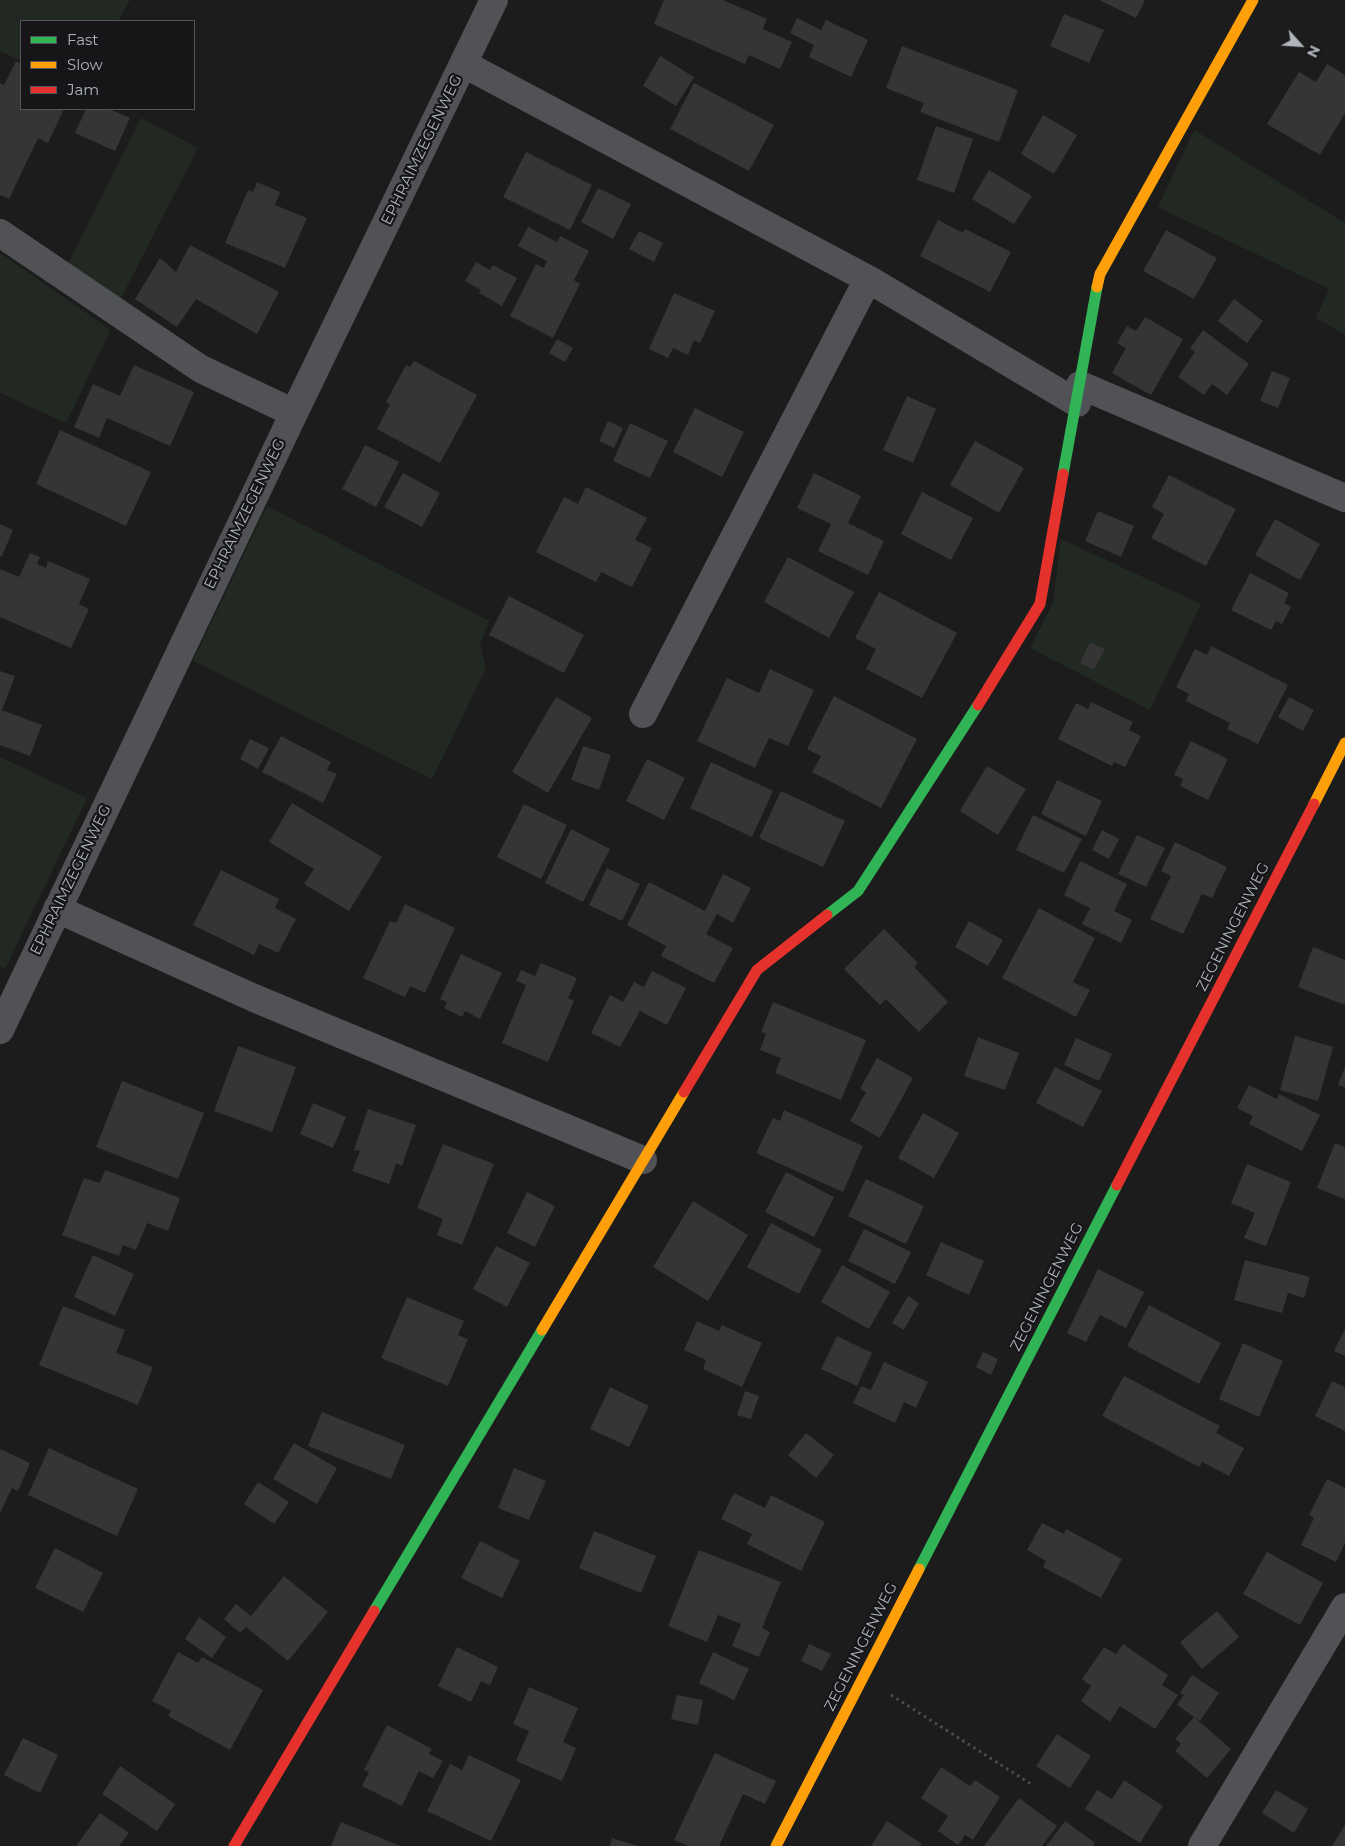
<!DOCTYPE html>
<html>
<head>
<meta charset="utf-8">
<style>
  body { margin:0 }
  #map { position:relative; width:1345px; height:1846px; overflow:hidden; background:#1c1c1c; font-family:Montserrat,sans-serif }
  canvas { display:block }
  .legend { position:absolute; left:20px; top:20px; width:175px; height:90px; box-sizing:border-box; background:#161618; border:1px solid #53555a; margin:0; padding:6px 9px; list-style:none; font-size:15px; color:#aeb4bc }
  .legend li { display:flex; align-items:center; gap:10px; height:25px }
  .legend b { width:25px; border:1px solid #53555a }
  .north { position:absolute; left:1275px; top:20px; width:50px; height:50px; -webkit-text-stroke:4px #161618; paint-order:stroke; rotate:116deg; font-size:14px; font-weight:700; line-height:20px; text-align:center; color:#aeb4bc }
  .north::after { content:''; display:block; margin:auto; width:18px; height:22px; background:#aeb4bc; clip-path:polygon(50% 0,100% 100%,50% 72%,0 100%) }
</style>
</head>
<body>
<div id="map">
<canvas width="1345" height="1846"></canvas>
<ul class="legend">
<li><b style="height:6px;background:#30b455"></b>Fast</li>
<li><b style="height:6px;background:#ff9f0a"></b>Slow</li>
<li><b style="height:6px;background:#e5322d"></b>Jam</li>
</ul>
<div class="north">N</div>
</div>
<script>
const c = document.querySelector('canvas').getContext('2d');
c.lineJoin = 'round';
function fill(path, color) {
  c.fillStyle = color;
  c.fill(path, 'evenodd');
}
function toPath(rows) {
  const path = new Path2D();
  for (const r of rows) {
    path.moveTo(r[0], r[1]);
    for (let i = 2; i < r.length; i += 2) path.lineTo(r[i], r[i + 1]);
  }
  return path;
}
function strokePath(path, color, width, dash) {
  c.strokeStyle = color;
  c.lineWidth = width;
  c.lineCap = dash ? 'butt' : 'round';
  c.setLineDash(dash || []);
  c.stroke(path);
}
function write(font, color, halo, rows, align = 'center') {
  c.font = font + ' Montserrat,sans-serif';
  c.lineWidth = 4.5;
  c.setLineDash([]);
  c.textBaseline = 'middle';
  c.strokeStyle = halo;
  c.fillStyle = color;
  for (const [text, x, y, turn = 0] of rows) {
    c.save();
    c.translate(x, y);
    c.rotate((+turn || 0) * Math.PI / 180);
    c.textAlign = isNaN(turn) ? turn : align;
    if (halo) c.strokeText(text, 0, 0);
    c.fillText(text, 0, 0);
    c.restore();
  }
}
fill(toPath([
  [0,0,130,0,118,21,21,21,21,61,0,51],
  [141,118,198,148,118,304,67,266],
  [1194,130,1345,223,1345,335,1316,318,1329,289,1158,207],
  [0,253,111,330,66,423,0,393],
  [267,506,489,621,480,644,486,669,432,779,193,661],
  [1061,539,1201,604,1150,710,1030,648,1053,603],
  [0,757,87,798,5,969,0,966]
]), '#222922');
fill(toPath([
  [664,0,723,0,767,19,763,29,792,42,780,69,749,55,745,64,654,24],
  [1099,0,1145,0,1136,18],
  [1064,14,1104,30,1089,63,1050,46],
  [797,18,821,30,826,20,868,40,851,77,809,57,814,45,790,33],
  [902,46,1018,90,999,142,920,112,924,103,886,88],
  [660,56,694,77,676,106,643,86],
  [16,61,21,64,21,109,64,109,48,143,38,138,9,199,0,195,0,83,4,85],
  [1327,64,1345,75,1345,113,1320,155,1267,124,1299,72,1316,82],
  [694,83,774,125,749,171,670,129],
  [86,109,109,109,130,118,115,151,75,133],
  [1043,115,1077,135,1054,174,1021,154],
  [936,126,973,139,954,193,917,180],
  [526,152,592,185,570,230,503,197],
  [989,170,1032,196,1014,224,972,199],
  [257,182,280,192,275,205,307,218,285,268,225,243,248,190,253,192],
  [598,188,631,204,613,239,581,222],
  [938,220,963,233,965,229,1011,252,990,292,920,256],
  [528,227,557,242,560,236,589,251,574,280,580,284,553,338,510,316,536,264,544,268,547,261,518,246],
  [1166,230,1217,258,1194,299,1143,271],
  [639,231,663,243,654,262,629,249],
  [190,245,279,292,257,334,196,299,177,327,135,299,160,258,176,272],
  [476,262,490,270,493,265,517,278,502,306,479,293,481,290,465,281],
  [674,293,715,311,700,343,694,340,688,355,673,348,668,358,649,349],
  [1234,299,1263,321,1247,343,1218,321],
  [1145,317,1183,339,1151,395,1112,373,1126,348,1117,343,1127,326,1136,331],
  [1203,330,1249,364,1227,395,1212,384,1204,395,1178,377,1195,352,1190,348],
  [557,339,573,348,565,362,549,353],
  [414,361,477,395,440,463,377,429,390,404,386,402,406,365,410,367],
  [134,365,194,392,170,446,107,418,99,438,74,427,93,384,120,396],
  [1272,371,1290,378,1278,408,1260,401],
  [907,396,936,409,913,463,883,450],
  [695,408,744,432,722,477,673,452],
  [608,421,623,428,614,448,599,441],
  [630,423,668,441,650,478,613,461],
  [60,430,151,472,126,526,36,484],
  [975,441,1024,468,999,513,950,485],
  [365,445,399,462,376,507,342,489],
  [403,473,440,493,422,527,384,507],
  [814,473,861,496,848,523,884,541,868,575,818,551,831,524,797,508],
  [1169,475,1236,509,1206,566,1151,538,1164,514,1152,507],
  [586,487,647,518,635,540,652,548,632,587,601,572,596,582,536,552,564,497,578,504],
  [922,492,973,518,951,560,901,534],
  [1098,511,1134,526,1121,557,1085,541],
  [1275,519,1320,544,1300,580,1255,555],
  [0,524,13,530,2,556,0,556],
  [30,553,40,557,37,564,46,568,48,561,90,579,79,604,89,609,71,648,0,617,0,569,19,577],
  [788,557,854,592,829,638,764,602],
  [1250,573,1289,593,1284,603,1291,607,1282,624,1276,621,1271,630,1231,610],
  [879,592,957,633,922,698,866,669,876,649,855,638],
  [509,596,584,635,564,673,489,635],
  [1090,642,1105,649,1094,670,1080,663],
  [1211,646,1288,685,1258,744,1227,729,1230,723,1186,701,1189,694,1176,687,1195,649,1207,655],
  [770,669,814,690,788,746,769,738,755,768,697,741,727,678,759,693],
  [0,671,15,676,2,710,42,725,30,756,0,745],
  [834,696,917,739,881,808,812,772,821,756,807,749],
  [556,697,592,718,548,793,512,772],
  [1289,697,1314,710,1303,731,1278,717],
  [1091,702,1133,722,1129,730,1141,736,1125,767,1114,762,1112,766,1058,739,1076,703,1088,709],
  [281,736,331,762,327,770,337,774,323,803,262,772],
  [250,739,269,748,258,769,240,759],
  [1191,741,1228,759,1208,800,1180,786,1183,779,1174,775],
  [583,746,611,755,599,790,571,780],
  [647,759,685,778,664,820,626,801],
  [711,762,773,791,752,837,690,808],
  [987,766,1026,789,998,835,960,811],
  [1057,780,1102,801,1086,836,1041,814],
  [781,791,845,821,823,867,759,838],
  [292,803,382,857,349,911,304,884,314,869,269,842],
  [524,804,567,825,541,879,497,857],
  [1033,815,1082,839,1064,873,1016,850],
  [571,829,610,849,583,902,545,883],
  [1102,830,1119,839,1109,859,1092,850],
  [1137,835,1165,848,1146,887,1118,874],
  [1175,842,1227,867,1212,898,1202,894,1183,934,1150,919,1171,876,1161,871],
  [1080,861,1127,884,1114,911,1132,920,1121,943,1082,924,1090,908,1064,895],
  [607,868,640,884,622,921,589,905],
  [221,870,279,899,275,908,296,919,278,953,259,944,254,955,193,925],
  [723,874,751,888,733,923,717,914,706,934,733,948,714,983,661,956,666,946,627,925,649,882,705,911],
  [405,904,455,928,425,993,410,986,405,997,363,978,390,921,396,923],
  [1039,908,1095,938,1073,982,1090,990,1076,1017,1002,978],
  [969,921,1003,940,988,966,955,947],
  [884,929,918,963,914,967,948,1002,919,1032,886,999,880,1005,844,969],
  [1313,947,1345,960,1345,1005,1298,987],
  [461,954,502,973,480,1019,465,1011,462,1017,444,1008,447,1002,440,999],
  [541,963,577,978,568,998,574,1001,548,1062,502,1043,526,985,516,981,521,970,535,976],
  [652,971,686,988,667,1025,640,1011,620,1047,591,1033,610,995,623,1002,634,982,644,987],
  [773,1002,866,1040,841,1100,775,1073,781,1058,760,1050,766,1034,761,1032],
  [1295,1036,1333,1047,1318,1101,1280,1090],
  [978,1037,1019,1053,1005,1090,964,1076],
  [1076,1038,1112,1054,1099,1081,1064,1065],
  [238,1046,296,1067,272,1132,214,1111],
  [877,1058,913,1078,880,1138,850,1121,866,1092,860,1089],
  [1055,1067,1102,1091,1083,1127,1036,1103],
  [1345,1067,1345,1087,1338,1085],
  [122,1081,204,1113,178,1179,96,1147],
  [1249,1085,1277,1099,1279,1094,1320,1115,1302,1151,1249,1124,1253,1116,1237,1108],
  [313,1103,346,1117,333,1148,300,1134],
  [368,1109,416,1125,402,1166,396,1163,389,1184,352,1171,360,1151,354,1150],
  [784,1110,863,1146,843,1192,756,1153,773,1118,780,1121],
  [923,1113,959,1133,934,1178,898,1158],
  [1335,1143,1345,1147,1345,1199,1317,1188],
  [443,1144,494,1164,462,1245,437,1235,443,1219,417,1208],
  [1247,1164,1291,1182,1266,1246,1244,1238,1255,1213,1231,1203],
  [105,1170,180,1198,168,1231,147,1223,136,1250,123,1245,119,1256,62,1235,84,1178,100,1183],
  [786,1172,834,1197,814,1237,765,1212],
  [866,1179,924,1206,906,1244,848,1216],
  [527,1192,555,1206,535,1247,507,1233],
  [693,1201,748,1235,708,1301,653,1267],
  [771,1223,822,1250,799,1294,747,1267],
  [864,1229,911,1252,895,1284,848,1261],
  [941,1242,984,1261,969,1295,926,1275],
  [496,1246,530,1263,507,1307,473,1289],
  [93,1255,134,1274,115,1316,74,1297],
  [1245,1260,1310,1277,1304,1298,1288,1293,1282,1313,1234,1300],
  [842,1265,890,1292,869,1329,821,1302],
  [1098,1269,1144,1292,1126,1328,1100,1315,1086,1342,1067,1333],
  [908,1296,919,1303,904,1330,892,1323],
  [407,1297,464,1321,458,1335,468,1339,448,1386,381,1358],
  [1149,1305,1221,1343,1199,1384,1127,1346],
  [63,1306,125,1330,116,1353,153,1367,138,1405,39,1365],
  [697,1321,719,1331,722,1325,762,1343,742,1387,703,1369,706,1360,684,1350],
  [1345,1329,1345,1356,1334,1351],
  [837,1336,872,1353,857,1386,821,1369],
  [1243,1343,1283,1361,1259,1417,1219,1399],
  [983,1352,998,1359,991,1375,976,1367],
  [884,1362,928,1382,916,1408,904,1402,895,1423,853,1403,861,1386,871,1390],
  [1124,1376,1220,1426,1216,1433,1244,1448,1229,1476,1202,1462,1199,1467,1102,1416],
  [1332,1381,1345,1387,1345,1431,1315,1416],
  [610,1387,649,1406,629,1447,590,1429],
  [745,1391,759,1396,751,1419,737,1415],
  [322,1412,405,1445,391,1479,308,1446],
  [806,1433,834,1455,816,1478,788,1455],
  [294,1443,337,1468,317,1504,273,1479],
  [49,1448,138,1489,117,1536,28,1495],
  [0,1449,30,1463,18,1491,12,1488,0,1513],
  [514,1468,546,1481,529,1520,498,1508],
  [1327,1479,1345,1488,1345,1543,1336,1562,1301,1545,1314,1518,1309,1515],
  [258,1482,289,1502,274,1524,244,1504],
  [734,1493,765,1508,771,1495,825,1522,801,1571,747,1544,752,1534,721,1519],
  [1042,1523,1064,1534,1066,1529,1122,1559,1101,1598,1043,1567,1046,1561,1027,1550],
  [594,1531,656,1556,641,1593,579,1568],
  [480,1541,520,1561,502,1598,461,1578],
  [55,1548,103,1573,83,1612,35,1588],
  [699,1550,781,1582,762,1628,770,1632,759,1657,732,1646,741,1624,718,1615,707,1642,668,1626],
  [1267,1552,1323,1583,1300,1625,1243,1594],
  [284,1576,328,1612,288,1661,246,1627,240,1633,224,1619,236,1604,251,1616],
  [1217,1611,1239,1637,1202,1669,1180,1642],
  [199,1617,226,1637,212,1658,185,1639],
  [809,1644,831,1654,822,1671,801,1661],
  [1123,1644,1168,1675,1162,1685,1178,1695,1155,1729,1120,1706,1110,1722,1081,1701,1091,1686,1082,1679,1104,1647,1116,1654],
  [457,1647,498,1667,490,1685,481,1681,471,1702,438,1686],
  [178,1652,198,1663,202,1657,263,1690,230,1750,168,1716,171,1711,152,1701],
  [713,1652,749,1669,734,1700,699,1683],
  [1192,1675,1219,1693,1200,1721,1177,1705,1184,1695,1180,1693],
  [529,1687,578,1708,563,1742,576,1748,562,1781,516,1761,529,1731,513,1724],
  [677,1695,703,1700,698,1725,671,1719],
  [1194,1717,1231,1749,1207,1778,1175,1751,1181,1744,1175,1739],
  [387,1725,432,1749,429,1754,443,1761,433,1778,419,1771,402,1806,362,1786,369,1772,364,1770],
  [1057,1734,1091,1756,1070,1788,1036,1766],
  [23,1738,58,1755,40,1793,4,1775],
  [715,1753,776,1781,765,1804,743,1794,719,1846,688,1846,674,1840],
  [469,1755,521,1780,491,1841,427,1811,450,1764,462,1770],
  [120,1766,175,1804,157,1831,102,1794],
  [941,1767,970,1786,975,1780,1000,1797,973,1840,965,1835,958,1845,938,1831,948,1816,921,1798],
  [1124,1780,1163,1806,1140,1843,1085,1809,1097,1790,1112,1799],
  [1276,1790,1308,1809,1294,1833,1262,1813],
  [1019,1798,1057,1826,1042,1846,984,1846],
  [100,1813,129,1833,119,1846,76,1846],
  [887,1821,922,1844,920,1846,871,1846],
  [1065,1821,1095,1843,1093,1846,1046,1846],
  [341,1822,401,1846,331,1846],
  [1345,1825,1345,1846,1332,1846],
  [612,1838,638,1846,610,1846]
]), '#353536');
strokePath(toPath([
  [891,1695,1031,1784]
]), '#4c4d50', 3, [2.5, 4]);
strokePath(toPath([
  [464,64,868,279,1077,403],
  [0,233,201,369,294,413],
  [1080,385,1345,498],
  [643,714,868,279],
  [57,909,254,998,643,1160],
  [0,1030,294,413,494,0],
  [1202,1846,1345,1607]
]), '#505255', 28);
strokePath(toPath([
  [1063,474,1097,287],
  [827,915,858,891,978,705],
  [919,1569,1117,1185],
  [374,1611,542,1330]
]), '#30b455', 11);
strokePath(toPath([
  [1097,287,1100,274,1253,0],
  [1314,804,1345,743],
  [542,1330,684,1092],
  [776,1846,919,1569]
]), '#ff9f0a', 11);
strokePath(toPath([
  [978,705,1040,604,1063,474],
  [684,1092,757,970,827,915],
  [1117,1185,1314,804],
  [234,1846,374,1611]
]), '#e5322d', 11);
write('15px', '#aeb4bc', '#161618', [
  ["EPHRAIMZEGENWEG",422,150,-64],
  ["EPHRAIMZEGENWEG",245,514,-64],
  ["EPHRAIMZEGENWEG",71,880,-64],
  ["ZEGENINGENWEG",1233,927,-63],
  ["ZEGENINGENWEG",1047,1287,-63],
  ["ZEGENINGENWEG",861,1647,-63]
]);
</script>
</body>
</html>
